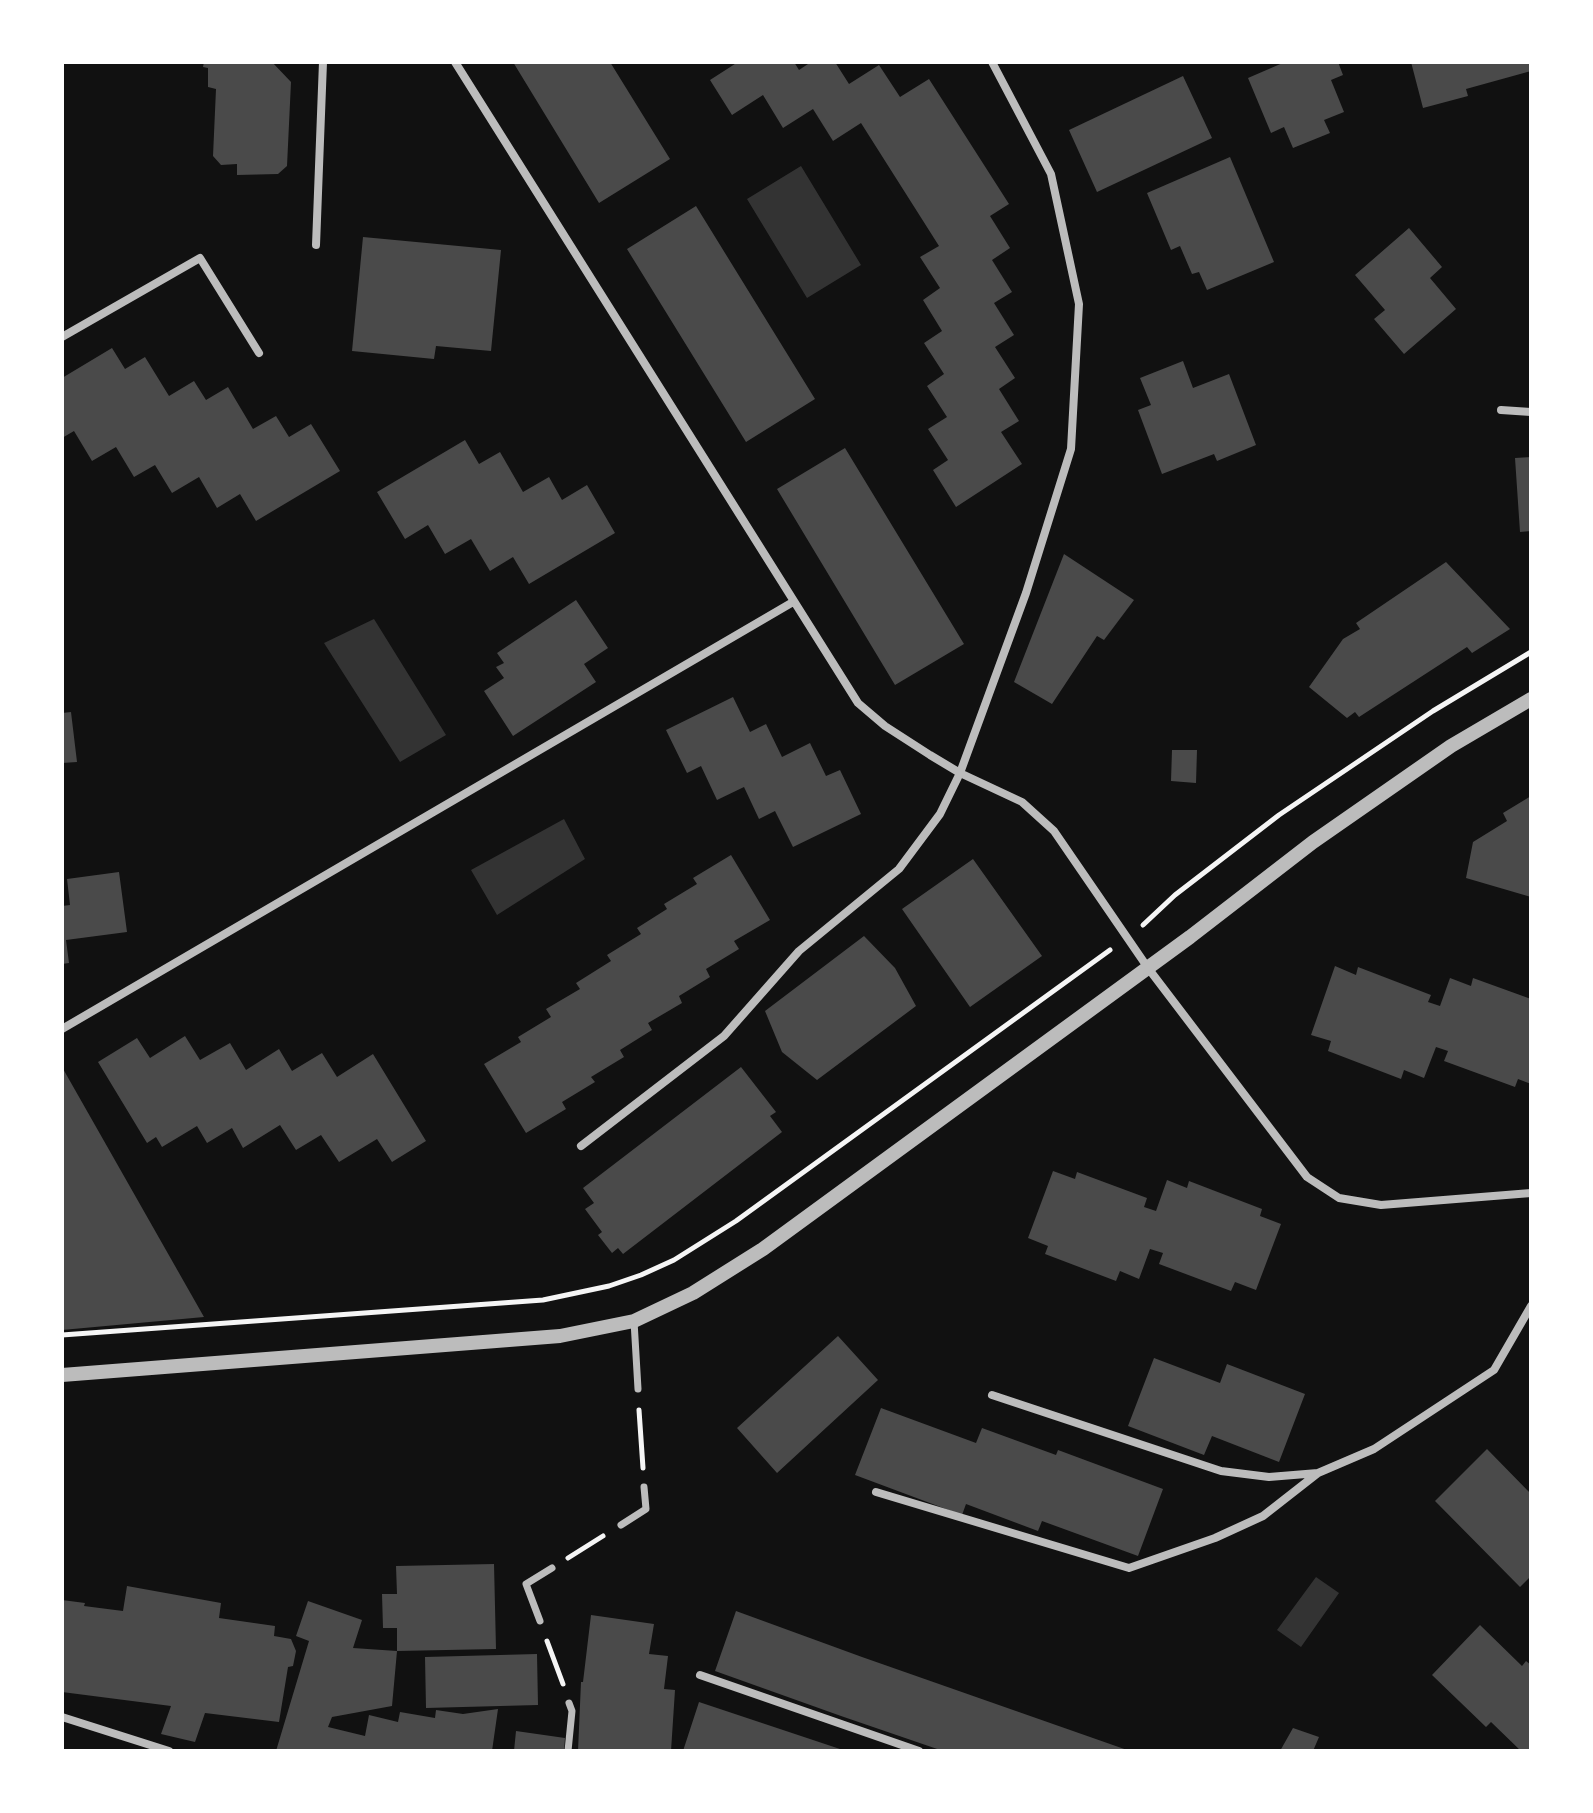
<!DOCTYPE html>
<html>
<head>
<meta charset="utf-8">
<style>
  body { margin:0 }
  #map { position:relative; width:1593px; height:1813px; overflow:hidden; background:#111; font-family:"Public Sans",sans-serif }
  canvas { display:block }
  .frame { position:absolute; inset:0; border:64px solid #fff; pointer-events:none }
</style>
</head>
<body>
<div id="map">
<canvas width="1593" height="1813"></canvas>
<div class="frame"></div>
</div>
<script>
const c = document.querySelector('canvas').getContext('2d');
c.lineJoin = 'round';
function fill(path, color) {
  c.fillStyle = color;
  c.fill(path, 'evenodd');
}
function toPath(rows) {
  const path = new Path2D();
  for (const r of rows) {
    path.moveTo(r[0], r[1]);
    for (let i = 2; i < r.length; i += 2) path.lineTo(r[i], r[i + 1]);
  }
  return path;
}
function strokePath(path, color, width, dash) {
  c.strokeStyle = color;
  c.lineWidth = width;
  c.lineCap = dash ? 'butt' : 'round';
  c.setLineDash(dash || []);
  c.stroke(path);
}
fill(toPath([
  [801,166,861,265,807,298,747,199],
  [374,619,446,735,400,762,324,643],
  [564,819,585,859,497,915,471,870],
  [1316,1577,1339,1593,1301,1647,1277,1630]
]), '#333');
fill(toPath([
  [204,62,272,62,291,82,287,166,278,174,237,175,237,164,221,165,213,156,216,89,208,87,208,68,203,67],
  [513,62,610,62,670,159,599,203],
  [738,62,794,62,799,70,811,62,835,62,849,84,879,65,900,97,929,79,1009,204,990,216,1010,248,992,260,1012,292,994,303,1014,335,995,347,1015,378,999,389,1019,421,1001,432,1022,464,956,507,933,470,948,460,928,429,947,417,927,386,944,374,924,343,942,331,923,300,940,288,920,257,939,246,861,123,833,141,813,109,783,128,763,95,732,115,710,80],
  [1285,62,1338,62,1343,75,1331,80,1344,112,1324,120,1330,133,1293,148,1284,127,1271,133,1248,78],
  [1411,62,1530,62,1531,71,1466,89,1468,96,1423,108],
  [1183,76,1212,138,1097,192,1069,130],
  [1230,157,1274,262,1207,290,1199,272,1192,274,1180,246,1171,250,1147,193],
  [696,206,815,399,746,442,627,249],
  [1409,228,1442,267,1430,278,1456,309,1404,354,1374,319,1385,310,1355,275],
  [363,237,501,250,491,351,436,346,434,359,352,351],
  [112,348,125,369,145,357,169,396,194,381,206,400,228,387,253,429,276,416,289,437,311,424,340,471,256,521,240,494,217,508,199,477,172,493,155,465,134,477,116,447,92,461,74,431,62,438,62,378],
  [1183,361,1193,388,1229,374,1256,445,1217,461,1214,454,1162,474,1138,410,1151,405,1140,378],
  [465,440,479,464,500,452,523,492,549,477,562,500,587,485,615,533,529,584,513,557,490,571,471,539,445,554,428,525,405,539,377,492],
  [845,448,964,644,895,685,777,489],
  [1531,457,1531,531,1520,532,1515,458],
  [1064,554,1134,600,1104,640,1097,636,1052,704,1014,682],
  [1446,562,1510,629,1472,653,1467,647,1359,717,1355,712,1347,718,1309,687,1343,639,1360,629,1356,623],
  [576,600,608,648,584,664,596,682,513,736,484,691,504,678,496,667,504,663,497,653],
  [733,697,750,732,766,724,782,757,810,743,826,776,840,770,861,814,793,847,775,811,759,819,744,787,717,800,701,766,687,773,666,730],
  [71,712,77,762,62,763,62,713],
  [1172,750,1197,750,1196,783,1171,781],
  [1531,796,1531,897,1466,878,1473,842,1507,821,1503,813],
  [731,855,770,920,734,941,739,949,706,969,710,977,679,996,682,1003,648,1023,652,1030,620,1050,624,1057,591,1077,595,1082,562,1102,566,1109,526,1133,484,1064,521,1042,518,1037,551,1017,546,1009,580,989,576,983,611,961,607,955,641,934,637,928,667,909,664,904,697,884,693,878],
  [973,859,1042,956,970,1007,902,909],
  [119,872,127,932,66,940,69,963,62,964,62,906,70,905,67,879],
  [864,936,895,968,916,1006,817,1080,782,1052,765,1011],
  [1335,966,1356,975,1358,967,1431,995,1428,1002,1440,1006,1450,978,1471,986,1473,978,1531,999,1531,1084,1518,1079,1515,1087,1444,1061,1448,1051,1436,1047,1424,1078,1404,1070,1401,1079,1328,1051,1331,1041,1311,1035],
  [185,1036,200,1060,230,1043,246,1070,279,1049,292,1071,322,1053,337,1077,373,1054,426,1141,392,1162,377,1139,339,1162,321,1135,296,1150,280,1125,243,1148,232,1128,207,1143,197,1126,162,1147,156,1137,147,1143,98,1062,137,1038,150,1058],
  [62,1067,204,1317,62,1330],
  [741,1067,776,1112,770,1116,782,1132,623,1254,618,1248,612,1253,598,1235,602,1232,585,1209,594,1203,583,1188],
  [1053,1171,1075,1179,1077,1172,1147,1198,1144,1207,1156,1211,1167,1180,1187,1188,1189,1181,1262,1209,1260,1216,1281,1224,1256,1290,1235,1282,1231,1291,1159,1264,1163,1253,1150,1249,1139,1279,1120,1271,1116,1281,1045,1254,1048,1246,1028,1238],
  [838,1336,878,1380,777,1473,737,1428],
  [1154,1358,1220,1383,1227,1364,1305,1394,1279,1462,1212,1436,1204,1455,1128,1426],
  [881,1408,976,1443,982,1428,1056,1455,1058,1450,1163,1489,1138,1556,1042,1521,1038,1531,966,1504,962,1515,855,1475],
  [1487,1449,1531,1494,1531,1576,1520,1587,1435,1501],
  [494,1564,496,1649,397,1651,397,1628,383,1628,382,1594,397,1594,396,1566],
  [127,1586,221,1603,219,1618,275,1626,274,1636,291,1639,296,1651,293,1666,288,1667,279,1722,205,1713,195,1742,161,1734,171,1706,62,1692,62,1600,85,1603,84,1606,123,1611],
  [308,1601,362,1620,353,1648,397,1651,392,1706,332,1717,328,1727,365,1736,369,1715,398,1722,400,1712,435,1718,436,1710,463,1714,498,1709,492,1751,276,1751,309,1641,296,1636],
  [736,1611,862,1657,1130,1751,943,1751,841,1716,715,1671],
  [591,1615,654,1624,649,1654,668,1656,664,1689,675,1690,671,1751,578,1751,581,1682,583,1682],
  [1480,1625,1522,1666,1526,1661,1531,1665,1531,1751,1521,1751,1491,1722,1486,1727,1432,1675],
  [537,1654,538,1705,426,1708,425,1657],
  [699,1702,843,1750,842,1751,683,1751],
  [1293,1728,1319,1737,1313,1751,1280,1751],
  [516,1731,565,1738,564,1751,514,1751]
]), '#4a4a4a');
strokePath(toPath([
  [1143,925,1175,895,1279,815,1433,711,1531,652],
  [62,1335,543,1300,609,1286,641,1275,674,1260,736,1221,1110,950],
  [639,1410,643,1468],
  [568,1558,603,1536],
  [547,1641,563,1684]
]), '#f5f5f5', 5);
strokePath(toPath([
  [634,1321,638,1389],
  [621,1525,646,1509,644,1487],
  [540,1621,526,1584,552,1568],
  [568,1751,572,1711,569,1703]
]), '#bcbcbc', 7);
strokePath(toPath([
  [455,62,858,703,885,726,930,755,960,773,1022,802,1054,831,1148,968,1307,1177,1339,1198,1381,1205,1531,1193],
  [316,245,323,62],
  [62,337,200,258,259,353],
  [1501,410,1531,412],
  [62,1029,793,602],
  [581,1146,724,1036,799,951,899,869,940,814,960,773,1026,593,1071,449,1079,304,1051,174,992,62],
  [992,1395,1221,1471,1269,1477,1318,1473,1374,1449,1494,1370,1531,1306],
  [876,1492,1129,1568,1215,1538,1263,1516,1318,1473],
  [700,1675,919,1751],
  [62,1717,169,1751]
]), '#bcbcbc', 8);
strokePath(toPath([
  [62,1375,560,1336,634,1321,693,1293,763,1249,1190,937,1313,842,1451,746,1531,699]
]), '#bcbcbc', 14);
</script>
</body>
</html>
